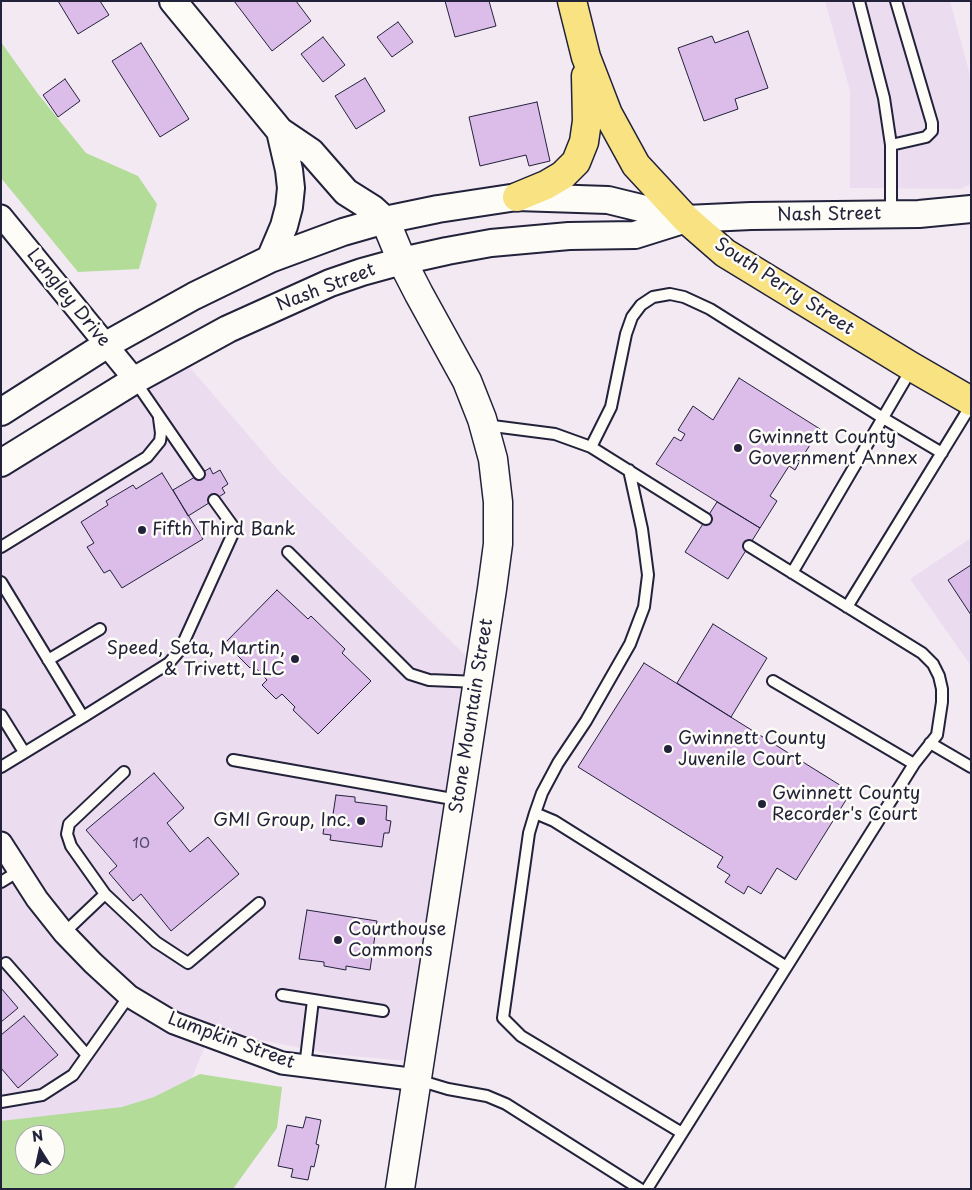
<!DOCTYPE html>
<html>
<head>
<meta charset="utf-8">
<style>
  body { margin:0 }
  #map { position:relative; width:972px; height:1190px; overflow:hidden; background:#f3e9f3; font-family:"Playpen Sans",sans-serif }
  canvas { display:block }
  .frame { position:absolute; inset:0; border:2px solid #22223b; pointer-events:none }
  .north { position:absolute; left:15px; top:1125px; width:50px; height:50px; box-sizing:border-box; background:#fdfcf7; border:1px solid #a5a5ac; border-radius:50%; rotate:350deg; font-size:14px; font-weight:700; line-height:20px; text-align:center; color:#22223b }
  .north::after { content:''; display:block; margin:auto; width:18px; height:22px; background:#22223b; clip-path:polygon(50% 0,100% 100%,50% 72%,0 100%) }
</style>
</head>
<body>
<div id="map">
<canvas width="972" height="1190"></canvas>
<div class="frame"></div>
<div class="north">N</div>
</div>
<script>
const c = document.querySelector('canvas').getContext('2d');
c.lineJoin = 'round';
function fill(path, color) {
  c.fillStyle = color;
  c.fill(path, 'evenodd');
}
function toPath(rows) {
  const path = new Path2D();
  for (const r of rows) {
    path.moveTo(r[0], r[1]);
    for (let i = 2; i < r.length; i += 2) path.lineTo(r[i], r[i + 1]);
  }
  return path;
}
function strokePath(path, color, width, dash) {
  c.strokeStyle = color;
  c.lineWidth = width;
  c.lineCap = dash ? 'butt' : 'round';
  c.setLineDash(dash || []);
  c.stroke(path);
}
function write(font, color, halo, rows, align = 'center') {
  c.font = font + ' "Playpen Sans",sans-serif';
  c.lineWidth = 5;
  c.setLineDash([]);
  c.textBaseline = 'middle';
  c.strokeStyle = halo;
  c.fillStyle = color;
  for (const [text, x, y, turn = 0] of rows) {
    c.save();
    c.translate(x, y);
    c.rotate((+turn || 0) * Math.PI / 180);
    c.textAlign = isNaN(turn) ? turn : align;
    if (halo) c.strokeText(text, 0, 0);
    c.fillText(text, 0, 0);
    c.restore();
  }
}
fill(toPath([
  [825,1,950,1,971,79,971,184,960,189,850,188,850,91],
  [187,364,280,472,469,659,453,749,406,1061,331,1054,230,1034,213,1027,154,1169,1,1183,1,479],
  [25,1135,55,1135,55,1165,25,1165],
  [971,538,971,666,910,579]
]), '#ecdcf0');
fill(toPath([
  [1,42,38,94,86,153,138,176,157,204,139,269,78,272,1,178],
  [200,1074,282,1087,277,1128,233,1189,1,1189,1,1121,122,1107,154,1097],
  [25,1135,55,1135,55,1165,25,1165]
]), '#b3dc99');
const building = toPath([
  [58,1,100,1,109,15,78,34,58,1],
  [234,1,296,1,311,21,272,51,234,1],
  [445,1,489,1,496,26,455,37,445,1],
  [398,22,413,42,392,57,377,37,398,22],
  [748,31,768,88,735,99,738,109,704,121,678,48,712,36,715,43,748,31],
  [323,37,345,65,323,82,301,54,323,37],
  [141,43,189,119,160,137,112,61,141,43],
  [365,78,385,111,356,129,335,96,365,78],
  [65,79,80,101,58,117,43,95,65,79],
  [537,102,550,161,529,166,526,155,480,166,469,117,537,102],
  [739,378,820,429,803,456,800,454,797,460,800,461,795,470,789,466,770,496,777,501,760,528,656,464,674,437,681,441,685,434,678,430,693,406,713,420,739,378],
  [210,468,213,474,220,470,228,484,222,488,225,493,188,516,173,490,210,468],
  [162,473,203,539,122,588,110,570,104,573,87,547,94,543,81,522,108,505,106,501,133,485,136,489,162,473],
  [717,502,760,528,728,579,685,552,717,502],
  [971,565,971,615,948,580,971,565],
  [277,590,308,619,311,616,345,649,342,653,371,681,318,734,293,710,295,707,282,694,276,699,262,685,267,680,253,665,250,668,225,643,277,590],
  [713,624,767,658,731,717,677,683,713,624],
  [644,663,851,792,796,880,777,868,761,894,748,886,744,894,725,882,730,875,717,867,723,857,578,767,644,663],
  [154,773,184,808,167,823,190,852,208,837,239,874,171,931,141,894,133,901,109,873,117,866,86,830,154,773],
  [336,795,355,797,355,802,387,806,386,820,391,821,389,833,384,833,382,847,330,840,331,835,323,834,325,820,332,821,336,795],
  [307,910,377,921,370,970,346,966,346,970,324,966,324,962,299,959,307,910],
  [1,988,18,1008,1,1022,1,988],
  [24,1016,58,1055,18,1088,1,1068,1,1035,24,1016],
  [306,1117,321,1120,316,1144,319,1145,314,1167,311,1166,308,1180,291,1177,293,1169,278,1166,287,1125,303,1128,306,1117]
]);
fill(building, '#dcbce9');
strokePath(building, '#22223b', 1);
const service = toPath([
  [859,1,884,98,891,145,891,214],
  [891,145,926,137,932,131,932,123,896,1],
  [135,381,199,474],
  [485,425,555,434,591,447,706,519],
  [591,447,611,407,626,334,632,317,641,305,653,297,670,294,684,297,710,309,883,418,942,453],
  [1,547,147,457,160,441,161,433,159,418],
  [288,552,410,674,429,680,478,682],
  [792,573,912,368],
  [1,582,83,717,169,663,180,650,235,529,214,500],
  [847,607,971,405],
  [48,660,100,629],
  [773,681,914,764],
  [1,715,24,752],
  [930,743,971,767],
  [233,760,458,800],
  [1,767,83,717],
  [535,813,542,793,558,763,586,721,630,644,644,607,648,575,642,529,629,470],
  [1,882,19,871],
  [105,894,156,942,188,963,259,903],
  [64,933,105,894,71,846,67,834,69,824,124,772],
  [6,963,86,1054],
  [282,995,383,1011],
  [305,1067,313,1000],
  [418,1080,448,1089,487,1096,506,1104,640,1189],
  [1,1102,42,1095,73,1075,129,996],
  [682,1133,521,1036,503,1018,529,833,535,813,554,821,785,966],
  [647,1189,914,764,937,735,942,702,942,689,939,676,933,664,922,653,749,546]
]);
const minor = toPath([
  [1,216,135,380],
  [1,843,37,899,64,933,93,963,129,996,174,1023,282,1063,418,1080]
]);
const tertiary = toPath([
  [173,1,280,131,311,152,346,192,373,209,385,220],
  [270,259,284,226,289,207,291,188,289,170,280,131],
  [1,412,106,345,194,296,270,259,343,232,385,220,438,209,517,197,608,200,686,219],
  [1,463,135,380,228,329,330,283,362,272,402,261,447,251,491,243,569,236,635,235,686,219,751,216,919,214,971,209]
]);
const secondary = toPath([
  [385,220,402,261,419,294,467,381,482,419,493,459,498,502,498,544,492,589,400,1189]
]);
const primary = toPath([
  [572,1,586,57,608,114,636,165,686,219,725,253,912,367,971,401],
  [517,197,546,185,563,175,576,162,584,142,587,121,586,76]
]);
strokePath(service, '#22223b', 14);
strokePath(minor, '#22223b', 25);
strokePath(tertiary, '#22223b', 30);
strokePath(secondary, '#22223b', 31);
strokePath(primary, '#22223b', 31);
strokePath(service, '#fdfcf7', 10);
strokePath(minor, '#fdfcf7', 21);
strokePath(tertiary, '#fdfcf7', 26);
strokePath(secondary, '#fdfcf7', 28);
strokePath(primary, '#f8e281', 28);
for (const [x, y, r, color] of [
  [738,448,5,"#22223b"],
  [142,530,5,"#22223b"],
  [295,659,5,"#22223b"],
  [668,749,5,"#22223b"],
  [762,804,5,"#22223b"],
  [361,821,5,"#22223b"],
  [338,940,5,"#22223b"]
]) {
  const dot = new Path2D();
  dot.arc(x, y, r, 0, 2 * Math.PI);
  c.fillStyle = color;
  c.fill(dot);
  strokePath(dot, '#fdfcf7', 2);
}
write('15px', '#504866', null, [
  ["10",141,844]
]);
write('18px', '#22223b', '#fdfcf7', [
  ["Nash Street",829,215,-1],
  ["South Perry Street",784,287,33],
  ["Nash Street",326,288,-21],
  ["Langley Drive",68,298,51],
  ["Stone Mountain Street",472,716,-81],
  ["Lumpkin Street",231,1041,20]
]);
write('18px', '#22223b', '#fdfcf7', [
  ["Gwinnett County",748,438],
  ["Government Annex",748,459],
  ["Fifth Third Bank",152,530],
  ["Speed, Seta, Martin,",285,649,"right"],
  ["& Trivett, LLC",285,670,"right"],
  ["Gwinnett County",678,739],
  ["Juvenile Court",678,760],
  ["Gwinnett County",772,794],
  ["Recorder's Court",772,815],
  ["GMI Group, Inc.",351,821,"right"],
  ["Courthouse",348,930],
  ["Commons",348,951]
], 'left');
</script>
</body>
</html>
